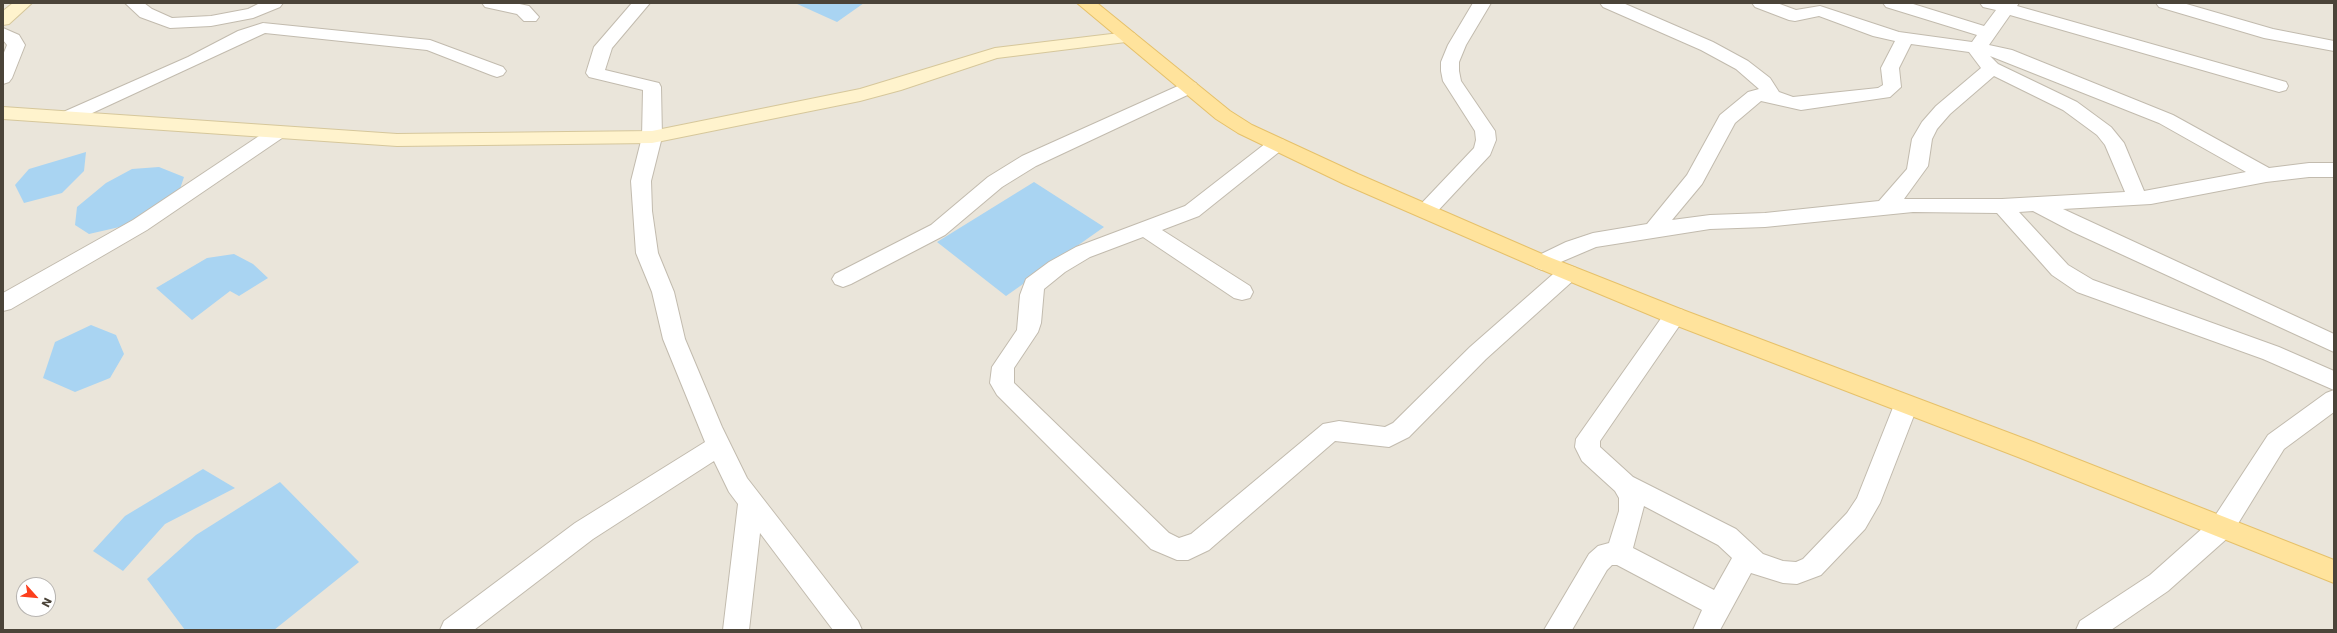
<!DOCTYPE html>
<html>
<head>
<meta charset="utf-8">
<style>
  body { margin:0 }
  #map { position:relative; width:2337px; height:633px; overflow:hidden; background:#f6f3ec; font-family:"DejaVu Sans",sans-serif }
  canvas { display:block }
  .frame { position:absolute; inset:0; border:4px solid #4b4439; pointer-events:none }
  .north { position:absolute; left:16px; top:577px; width:40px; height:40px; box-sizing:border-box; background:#fff; border:1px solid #b7b4b0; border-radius:50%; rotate:117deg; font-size:11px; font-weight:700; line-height:16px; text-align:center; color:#4b4439 }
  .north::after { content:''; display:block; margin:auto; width:14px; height:18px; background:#fc3f1d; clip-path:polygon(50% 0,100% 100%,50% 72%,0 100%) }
</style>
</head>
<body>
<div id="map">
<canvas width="2337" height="633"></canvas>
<div class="frame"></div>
<div class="north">N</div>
</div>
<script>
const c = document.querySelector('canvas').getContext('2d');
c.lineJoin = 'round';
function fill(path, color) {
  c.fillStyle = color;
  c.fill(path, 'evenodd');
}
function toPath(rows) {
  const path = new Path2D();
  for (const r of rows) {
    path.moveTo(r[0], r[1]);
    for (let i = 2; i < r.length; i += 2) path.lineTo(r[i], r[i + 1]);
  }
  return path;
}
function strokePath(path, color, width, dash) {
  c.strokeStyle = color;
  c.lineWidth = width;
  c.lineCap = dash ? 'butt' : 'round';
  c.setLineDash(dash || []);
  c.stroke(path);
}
fill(toPath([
  [3,3,2334,3,2334,630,3,630],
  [24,585,48,585,48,609,24,609]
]), '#eae5da');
fill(toPath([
  [795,3,864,3,837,22],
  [86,152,84,171,62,193,24,203,15,185,29,169],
  [159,167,184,177,179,192,137,223,89,234,75,225,77,207,106,183,132,169],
  [1034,182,1104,227,1006,296,937,242],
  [234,254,253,264,268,278,239,296,230,291,192,320,156,288,207,258],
  [91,325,116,335,124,354,110,378,75,392,43,378,55,342],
  [203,469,235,488,165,524,123,571,93,551,125,516],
  [280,482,359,562,274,630,185,630,147,579,196,535]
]), '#a9d4f2');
const street = toPath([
  [125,3,144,3,152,9,172,18,211,16,248,9,260,3,283,3,280,7,253,18,211,26,170,28,140,17,125,3],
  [482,3,515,3,529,6,539,17,536,21,524,21,517,14,485,7,482,3],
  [632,3,650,3,612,48,605,70,659,83,661,87,662,137,651,181,652,211,658,253,674,292,685,339,722,427,747,478,858,621,862,630,833,630,760,533,749,630,723,630,738,504,729,492,714,461,593,539,474,630,440,630,444,621,575,523,705,442,663,339,652,292,636,253,631,181,642,137,643,90,589,77,586,73,594,47,632,3],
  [1473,3,1491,3,1466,45,1459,62,1459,71,1461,81,1495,131,1496,140,1490,155,1433,216,1426,218,1419,216,1416,211,1419,206,1474,148,1476,140,1475,131,1443,81,1441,71,1441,62,1448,45,1473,3],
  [1600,3,1623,3,1713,42,1748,61,1770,78,1779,92,1793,97,1878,88,1883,85,1881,68,1895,41,1873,36,1819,16,1795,21,1789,20,1755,7,1752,3,1777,3,1796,10,1820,6,1899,32,1972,42,1977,35,1886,7,1883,3,1910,3,1984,26,1996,10,1983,7,1980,3,2019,3,2017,6,2286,82,2288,86,2286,90,2279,92,2010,15,1989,45,2012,50,2173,115,2269,168,2309,163,2334,163,2334,177,2309,177,2266,182,2151,204,2063,209,2334,334,2334,352,2073,232,2033,211,2019,212,2068,265,2093,280,2279,347,2334,371,2334,412,2284,449,2231,535,2168,591,2111,630,2076,630,2080,621,2150,575,2213,519,2268,435,2326,393,2334,390,2263,359,2077,292,2052,275,1997,213,1913,212,1765,227,1710,229,1596,247,1549,267,1542,270,1535,267,1531,262,1535,257,1566,242,1593,233,1647,224,1687,175,1720,115,1748,92,1759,89,1736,69,1701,50,1603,7,1600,3],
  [1911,44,1969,52,1981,68,1936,106,1922,122,1912,139,1907,169,1879,201,1765,213,1710,215,1672,220,1702,184,1735,123,1761,101,1801,110,1890,97,1901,87,1899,68,1911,44],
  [1990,56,2159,123,2246,172,2144,191,2124,143,2111,127,2077,102,1998,64,1990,56],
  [1994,76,2063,110,2097,135,2105,145,2125,192,2002,199,1904,199,1928,166,1932,139,1937,129,1950,114,1994,76],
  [2156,3,2183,3,2273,29,2334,41,2334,51,2264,38,2159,7,2156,3],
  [263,23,430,40,503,67,506,71,503,75,497,77,491,75,427,50,265,33,75,121,68,123,61,121,59,117,61,113,188,57,238,31,263,23],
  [3,28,19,35,25,45,12,78,9,82,3,84,3,55,7,45,3,40,3,28],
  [1189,81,1196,83,1198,87,1196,91,1036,166,1002,187,945,235,851,284,843,287,835,284,832,279,835,274,931,225,988,177,1022,156,1189,81],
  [278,126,285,128,288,132,285,136,147,230,11,309,3,311,3,293,133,220,271,128,278,126],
  [1277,138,1284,140,1287,144,1284,148,1199,216,1162,230,1250,286,1253,292,1250,298,1242,300,1234,298,1143,237,1090,257,1065,272,1044,289,1041,323,1038,332,1014,368,1014,383,1169,533,1179,538,1191,534,1323,424,1339,421,1385,427,1393,423,1470,347,1560,268,1568,265,1576,268,1579,273,1576,278,1486,359,1409,437,1389,447,1335,441,1209,550,1188,560,1177,560,1151,549,997,395,990,383,992,367,1017,330,1020,295,1026,279,1049,262,1076,247,1185,206,1270,140,1277,138],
  [1675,308,1683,310,1686,316,1600,441,1600,447,1633,477,1736,529,1763,554,1783,561,1796,562,1803,559,1847,513,1857,498,1894,405,1898,398,1906,396,1914,398,1918,405,1880,503,1865,529,1821,575,1797,584,1783,583,1751,573,1720,630,1693,630,1702,610,1617,565,1612,565,1607,570,1572,630,1544,630,1589,554,1598,546,1609,543,1619,511,1619,498,1615,491,1582,461,1575,447,1576,439,1667,310,1675,308],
  [1644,506,1718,545,1732,558,1714,590,1633,548,1644,506]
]);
const secondary = toPath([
  [13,3,32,3,9,24,3,25,3,11,13,3],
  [1128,32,1134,33,1137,37,1134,41,997,58,901,90,860,101,652,143,397,146,3,119,3,107,397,134,652,131,860,89,995,48,1128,32]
]);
const primary = toPath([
  [1077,3,1097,3,1230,111,1252,125,1358,174,1549,257,1683,310,2036,443,2334,560,2334,583,2018,457,1667,322,1535,267,1344,184,1238,133,1216,119,1077,3]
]);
strokePath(street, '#c2bbae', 2);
strokePath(secondary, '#d6c79b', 2);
strokePath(primary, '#e6c16a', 2);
fill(street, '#fff');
fill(secondary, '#fff3cd');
fill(primary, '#ffe39c');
</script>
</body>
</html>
